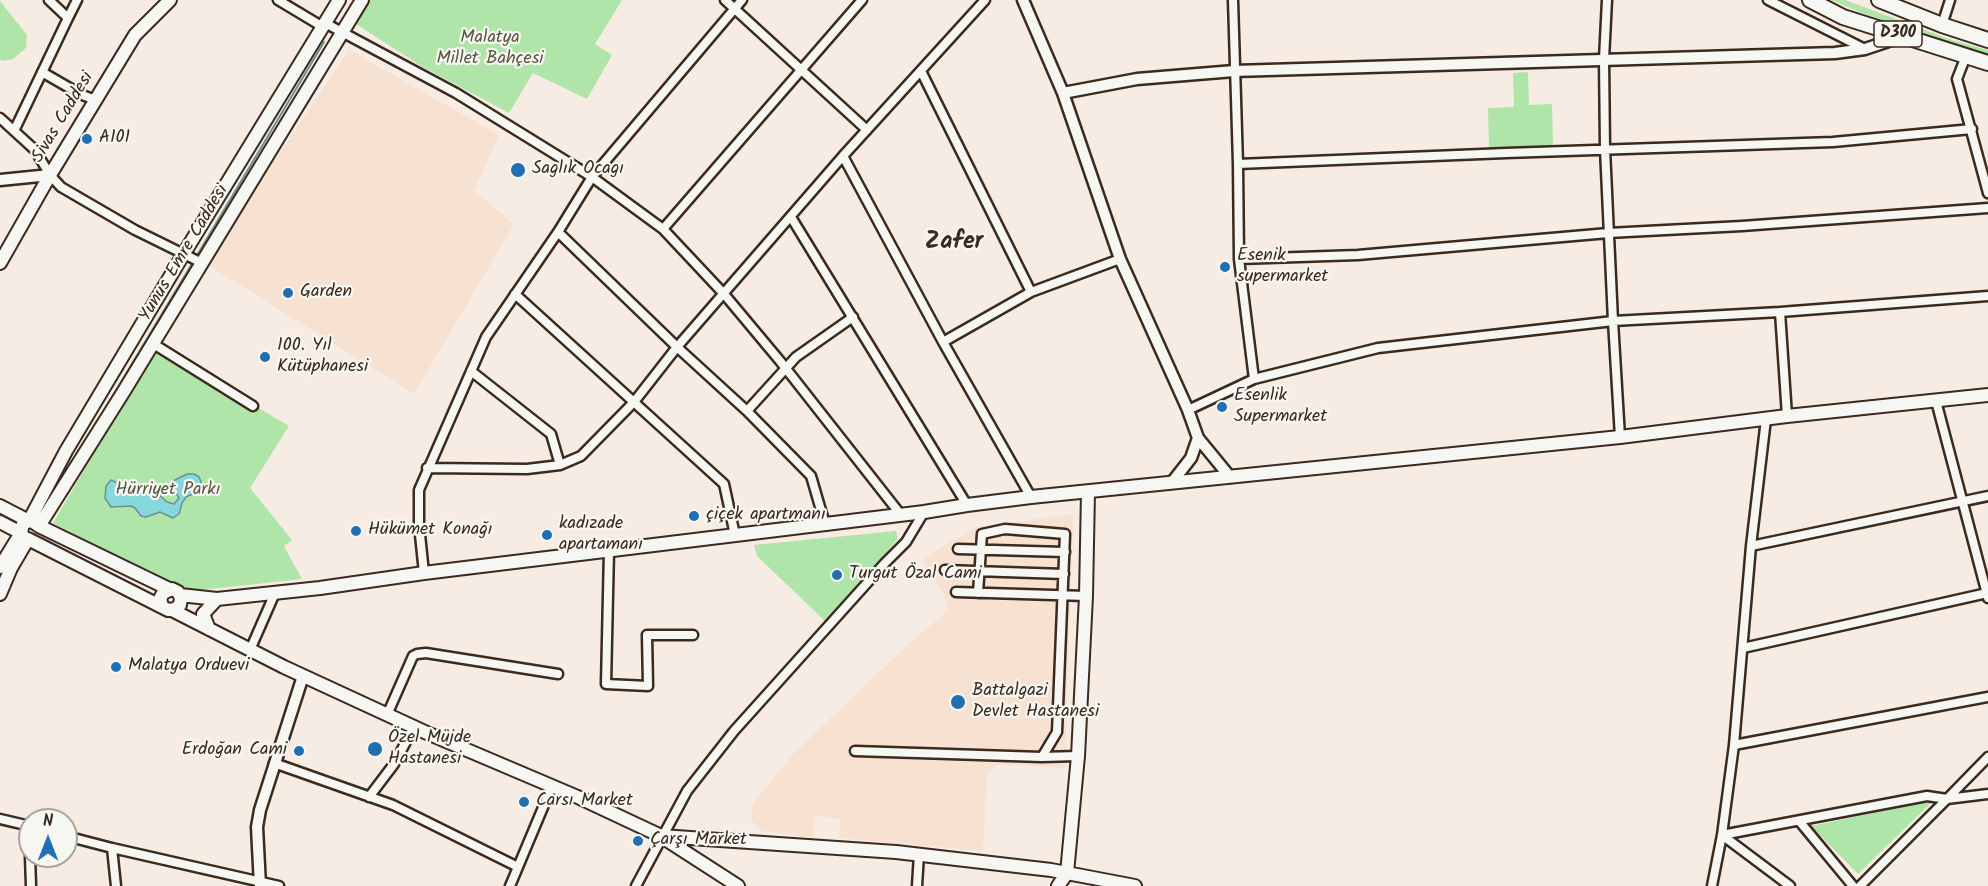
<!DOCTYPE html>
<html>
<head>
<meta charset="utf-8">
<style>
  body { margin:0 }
  #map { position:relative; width:1988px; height:886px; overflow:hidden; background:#f6ece3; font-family:Kalam,sans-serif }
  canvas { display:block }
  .north { position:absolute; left:18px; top:808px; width:60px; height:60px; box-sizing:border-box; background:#f6f6f2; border:2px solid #aba49d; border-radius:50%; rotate:0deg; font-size:16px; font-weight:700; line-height:24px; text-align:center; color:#3b2a1e }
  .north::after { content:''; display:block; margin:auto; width:21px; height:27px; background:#1f6fb2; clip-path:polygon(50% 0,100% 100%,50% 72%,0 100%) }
</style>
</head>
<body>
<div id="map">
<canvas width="1988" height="886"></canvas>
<div class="north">N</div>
</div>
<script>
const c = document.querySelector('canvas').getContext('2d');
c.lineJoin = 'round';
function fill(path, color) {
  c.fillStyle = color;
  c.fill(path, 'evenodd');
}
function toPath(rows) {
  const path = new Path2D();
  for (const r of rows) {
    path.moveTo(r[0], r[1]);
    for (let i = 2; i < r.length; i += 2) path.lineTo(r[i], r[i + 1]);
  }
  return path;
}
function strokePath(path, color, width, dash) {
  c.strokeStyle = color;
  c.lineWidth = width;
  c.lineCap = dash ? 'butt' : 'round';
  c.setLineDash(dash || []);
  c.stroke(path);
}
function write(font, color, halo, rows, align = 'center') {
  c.font = font + ' Kalam,sans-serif';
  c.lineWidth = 4.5;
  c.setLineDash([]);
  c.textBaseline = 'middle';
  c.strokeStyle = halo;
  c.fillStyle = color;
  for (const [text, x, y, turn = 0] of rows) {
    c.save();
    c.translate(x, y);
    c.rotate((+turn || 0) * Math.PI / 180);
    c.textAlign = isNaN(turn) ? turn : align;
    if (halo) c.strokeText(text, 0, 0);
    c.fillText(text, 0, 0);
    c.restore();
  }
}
fill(toPath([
  [349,50,499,135,474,191,514,224,414,394,205,263],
  [1073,514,1065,768,998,765,987,774,983,851,839,838,840,819,815,816,813,838,762,831,751,820,753,804,792,755,904,648,948,611,946,599,922,559,976,527]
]), '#f7e1d1');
fill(toPath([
  [370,0,622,0,595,44,612,55,587,99,533,73,509,113,421,66,356,24],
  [1831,0,1845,0,1952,40,1988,50,1988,54,1950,44,1860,12],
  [0,1,27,35,26,48,13,59,5,61,0,60],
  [1528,72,1529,105,1552,104,1553,146,1489,148,1488,108,1514,107,1513,73],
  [156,347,289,426,250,488,292,540,284,546,302,579,183,592,53,523],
  [896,531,898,539,825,621,757,556,754,545],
  [1933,801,1858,874,1811,826]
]), '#afe5a8');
const water = toPath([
  [187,474,194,474,199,477,204,489,186,497,182,503,179,514,173,518,160,512,146,517,141,516,135,508,131,506,111,507,105,498,106,486,111,480,135,490,155,491,167,502,174,504,179,498,171,485,173,481,187,474]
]);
fill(water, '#87d8dd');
strokePath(water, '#699291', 1.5);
strokePath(toPath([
  [196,257,324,42],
  [90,434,193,262]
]), '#699291', 2);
const minor = toPath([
  [49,0,68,18,77,0],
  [278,0,323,27],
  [725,0,867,130],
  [862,0,663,229,724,294,780,361,901,515],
  [1233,0,1238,164,1239,259,1358,255,1608,233,1742,226,1988,208],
  [1607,0,1604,59,1605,149,1613,321,1780,312],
  [1768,0,1865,49],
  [325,23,456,93,592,177,663,229],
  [1942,25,1950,0],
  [1966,56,1957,79,1988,193],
  [921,71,1031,292],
  [42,72,80,94,95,100],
  [0,118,35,150,50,175,61,187,135,230,200,262],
  [14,131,68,18],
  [1238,164,1506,153,1833,142,1972,129],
  [791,217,967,505],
  [558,232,677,347,747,411,811,476,825,524],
  [1239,259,1254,379],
  [515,294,724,484,735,535],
  [943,342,843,156,985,0],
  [152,343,253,406],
  [471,371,551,434,560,465],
  [1936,401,1988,598],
  [1188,410,1254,379,1378,348,1613,321,1620,437],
  [747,411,796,357,853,317],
  [1787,416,1780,312,1988,296],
  [427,468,527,469,560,465,581,456,634,402,677,347,843,156],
  [1031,497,943,342,1031,292,1120,259],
  [1751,546,1766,419],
  [958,549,1065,552],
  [609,550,606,684,648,686,647,635,693,635],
  [945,570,1064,574],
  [424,573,419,525,419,490,486,337,558,232,592,177,742,0],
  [956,592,1086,596],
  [1743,648,1987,593],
  [250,650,275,593],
  [387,715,413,656,417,654,426,653,558,674],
  [1734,745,1988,697],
  [855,751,1042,757,1057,732,1065,534,1005,529,982,534,978,593],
  [1042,757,1078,756],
  [274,763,393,805,518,867,552,786],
  [369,797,394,764,414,727],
  [0,819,30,826],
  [1800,822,1853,886],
  [29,826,30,852],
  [66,836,112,848,279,886],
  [112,848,116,886],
  [30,856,31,886],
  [510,886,518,867],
  [636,886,687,791,734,731,885,563,906,542,924,512],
  [917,886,919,854],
  [1712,886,1722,835,1734,745,1751,546,1988,496],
  [1790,886,1722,835,1927,796,1947,799,1988,757],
  [1860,886,1947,799,1988,794]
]);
const tertiary = toPath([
  [1023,0,1063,93,1120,259,1188,410,1198,438,1230,477],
  [1063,93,1137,79,1234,71,1835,53,1865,49,1904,36],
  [0,180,50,175],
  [1173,481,1191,458,1198,438],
  [260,886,257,827,260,810,303,676]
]);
const secondary = toPath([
  [0,263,50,175,135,35,170,0],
  [0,506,29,521,66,451,183,255,339,0],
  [0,522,21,533,24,537],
  [39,526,124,391,362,0],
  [0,567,21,533,23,523,32,521,39,526,169,589],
  [0,594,11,568,28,539,168,610,175,609,180,605,181,598,178,592,172,589,163,593,160,599,162,606],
  [180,595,217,599,320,588,424,573,924,512,967,505,1031,497,1620,437,1787,416,1988,395],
  [172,610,284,667,427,733,580,798,661,836,896,852,1051,870,1135,886],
  [209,629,203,614,217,599],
  [662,837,738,886],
  [1058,886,1067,873,1078,756,1086,596,1088,492]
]);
const trunk = toPath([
  [1810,0,1843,17,1988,63],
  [1879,0,1942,25,1988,40]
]);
strokePath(minor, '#3b2a1e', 13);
strokePath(tertiary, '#3b2a1e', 15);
strokePath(secondary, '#3b2a1e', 16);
strokePath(trunk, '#3b2a1e', 18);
strokePath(minor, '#f6f6f2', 8);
strokePath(tertiary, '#f6f6f2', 10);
strokePath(secondary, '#f6f6f2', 12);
strokePath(trunk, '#f6f6f2', 14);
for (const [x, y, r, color] of [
  [87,139,6,"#1f6fb2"],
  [518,170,8,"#1f6fb2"],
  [1225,267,6,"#1f6fb2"],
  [288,293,6,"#1f6fb2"],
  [265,357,6,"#1f6fb2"],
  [1222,407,6,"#1f6fb2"],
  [694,516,6,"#1f6fb2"],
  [356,531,6,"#1f6fb2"],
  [547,535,6,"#1f6fb2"],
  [837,575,6,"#1f6fb2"],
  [116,667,6,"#1f6fb2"],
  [958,702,8,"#1f6fb2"],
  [375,749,8,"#1f6fb2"],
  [299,751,6,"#1f6fb2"],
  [524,802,6,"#1f6fb2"],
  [638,841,6,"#1f6fb2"]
]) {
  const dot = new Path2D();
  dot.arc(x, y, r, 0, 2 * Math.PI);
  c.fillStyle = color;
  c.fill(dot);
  strokePath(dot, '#f6f6f2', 2);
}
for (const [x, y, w] of [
  [1898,34,48]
]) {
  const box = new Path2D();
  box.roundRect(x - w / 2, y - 13, w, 26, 4.5);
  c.fillStyle = '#f6f6f2';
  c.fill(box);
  strokePath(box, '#3b2a1e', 1.5);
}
write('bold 16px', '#3b2a1e', null, [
  ["D300",1898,34]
]);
write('18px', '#585940', '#f6f6f2', [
  ["Malatya",490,39],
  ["Millet Bahçesi",490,60],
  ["Hürriyet Parkı",168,491]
]);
write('18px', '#3b2a1e', '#f6f6f2', [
  ["Sivas Caddesi",64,118,-59],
  ["Yunus Emre Caddesi",185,254,-59]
]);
write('18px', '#3b2a1e', '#f6f6f2', [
  ["A101",99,139],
  ["Saglık Ocagı",532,170],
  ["Esenik",1237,257],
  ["supermarket",1237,278],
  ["Garden",300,293],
  ["100. Yıl",277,347],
  ["Kütüphanesi",277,368],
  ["Esenlik",1234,397],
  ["Supermarket",1234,418],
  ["çiçek apartmanı",706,516],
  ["kadızade",559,525],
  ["apartamanı",559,546],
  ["Hükümet Konağı",368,531],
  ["Turgut Özal Cami",849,575],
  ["Malatya Orduevi",128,667],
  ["Battalgazi",972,692],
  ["Devlet Hastanesi",972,713],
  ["Özel Müjde",388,739],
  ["Hastanesi",388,760],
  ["Erdoğan Cami",287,751,"right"],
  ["Carsı Market",536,802],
  ["Çarşı Market",650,841]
], 'left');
write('bold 24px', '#3b2a1e', '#f6f6f2', [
  ["Zafer",954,244]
]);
</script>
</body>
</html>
